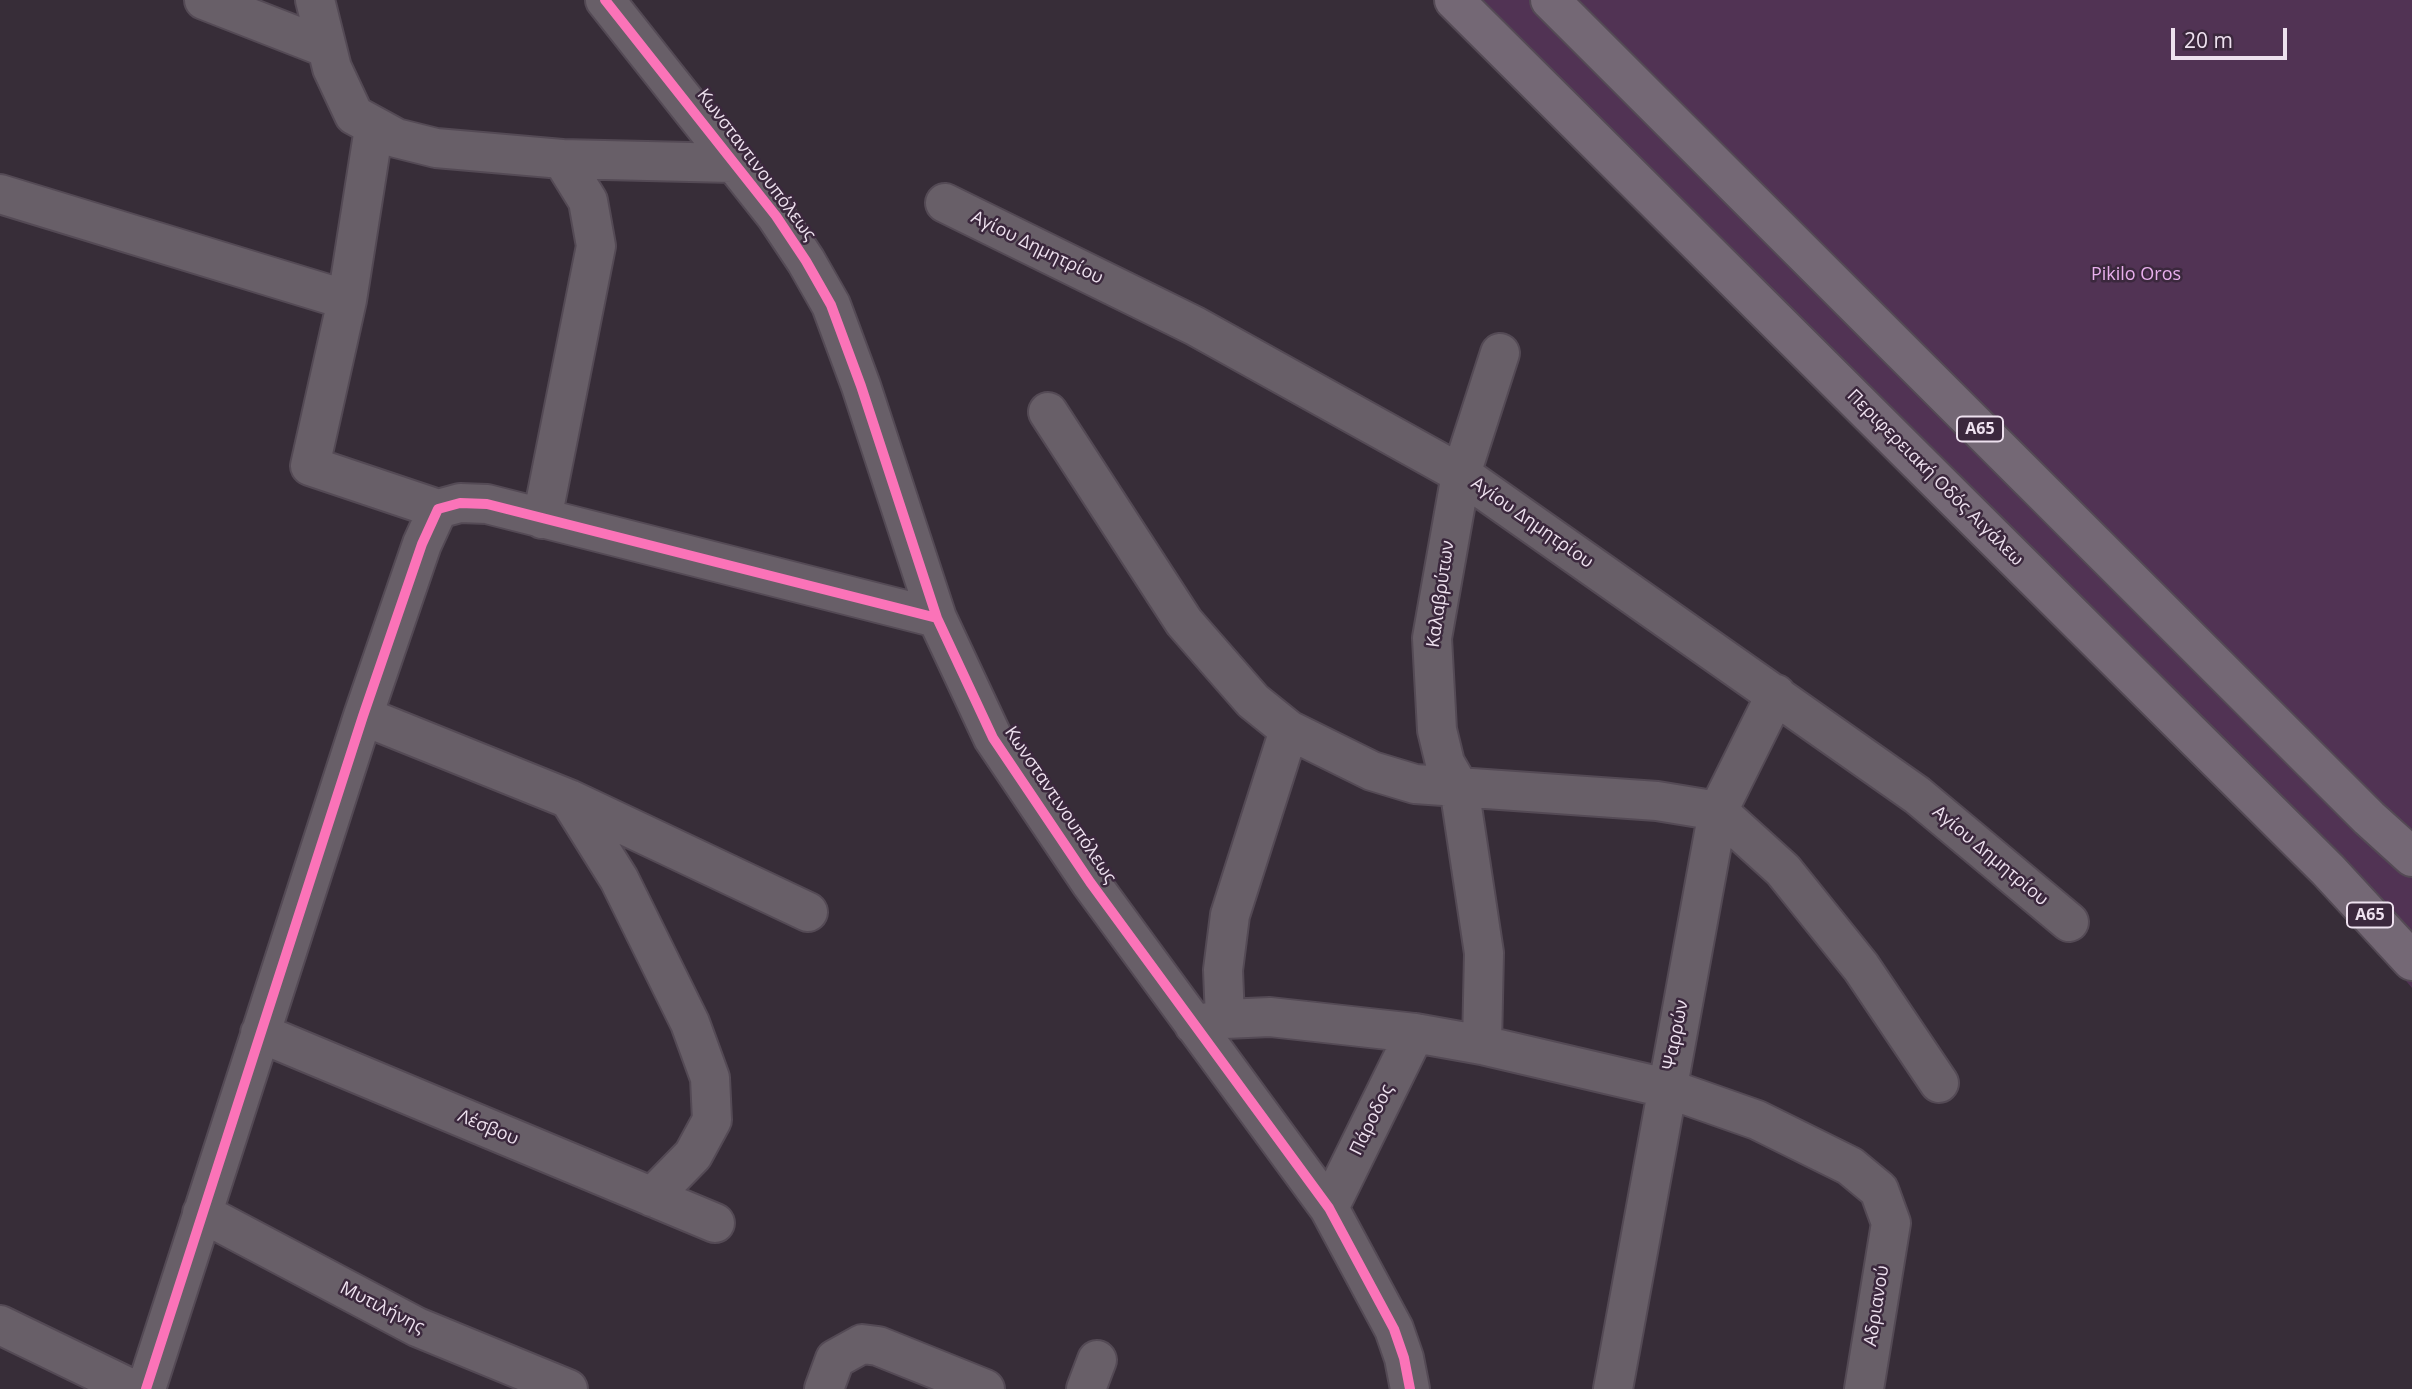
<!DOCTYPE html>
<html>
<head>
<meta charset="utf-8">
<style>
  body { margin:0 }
  #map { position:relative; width:2412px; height:1389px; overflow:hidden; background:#372d38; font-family:"Open Sans",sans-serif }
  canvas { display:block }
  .scale { position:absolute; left:2171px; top:28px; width:116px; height:32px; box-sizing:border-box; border:4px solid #eee1ef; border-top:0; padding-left:9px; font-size:21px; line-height:24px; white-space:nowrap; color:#eee1ef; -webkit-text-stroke:5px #3b283d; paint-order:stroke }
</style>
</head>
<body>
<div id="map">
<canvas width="2412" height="1389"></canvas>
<div class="scale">20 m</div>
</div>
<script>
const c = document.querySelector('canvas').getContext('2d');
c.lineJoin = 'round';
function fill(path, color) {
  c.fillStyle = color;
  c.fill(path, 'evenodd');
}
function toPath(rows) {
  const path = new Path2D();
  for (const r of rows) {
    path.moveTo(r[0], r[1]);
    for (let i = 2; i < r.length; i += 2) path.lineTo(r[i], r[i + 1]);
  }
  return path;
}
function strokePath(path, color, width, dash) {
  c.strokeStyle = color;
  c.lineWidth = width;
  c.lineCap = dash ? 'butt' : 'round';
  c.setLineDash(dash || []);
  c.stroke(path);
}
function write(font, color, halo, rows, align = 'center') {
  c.font = font + ' "Open Sans",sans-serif';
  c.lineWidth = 5;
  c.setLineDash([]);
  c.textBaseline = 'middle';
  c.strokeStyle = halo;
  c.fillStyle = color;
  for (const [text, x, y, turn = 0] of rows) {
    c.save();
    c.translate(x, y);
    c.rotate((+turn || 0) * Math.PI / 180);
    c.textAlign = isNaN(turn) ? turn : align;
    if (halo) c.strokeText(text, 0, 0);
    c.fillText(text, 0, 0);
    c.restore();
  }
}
fill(toPath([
  [1435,0,2412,0,2412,988,2106,623,1654,199]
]), '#513354');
const minor = toPath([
  [204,0,327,48],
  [315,0,332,68,354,115,396,138,436,148,562,159,588,201,596,246,542,519],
  [605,0,776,216,806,261,831,305,861,386,937,618,993,738,1090,882,1329,1208,1394,1329,1404,1358,1410,1389],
  [374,128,347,300,310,466,438,509],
  [562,159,732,163],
  [0,194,347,300],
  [945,203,1195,326,1461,474,1917,795,2069,922],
  [1048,412,1184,622,1253,701,1289,730,1372,771,1415,784,1657,801,1718,811,1783,870,1861,967,1939,1083],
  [363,716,569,799,808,912],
  [569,799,619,879,690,1023,710,1078,712,1120,693,1155,652,1197],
  [1225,1019,1223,970,1230,915,1289,730],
  [1194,1025,1225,1019,1270,1017,1415,1033,1482,1045,1666,1088,1757,1120,1850,1166,1879,1190,1891,1223,1864,1389],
  [260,1033,715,1223],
  [1482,1045,1484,953,1459,787,1445,763,1437,730,1432,638,1461,474,1500,353],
  [1329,1208,1415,1033],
  [202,1213,417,1327,568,1389],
  [0,1325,132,1389],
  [146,1389,363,716,422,544,438,509,460,503,487,504,937,618],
  [824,1389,835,1359,862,1344,878,1346,985,1389],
  [1086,1389,1097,1360],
  [1613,1389,1718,811,1776,694]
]);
const highway = toPath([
  [1454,0,2328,870,2412,961],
  [1550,0,2369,818,2412,857]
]);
strokePath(minor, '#544a55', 42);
strokePath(highway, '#544a55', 42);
strokePath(minor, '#685f68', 38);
strokePath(highway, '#746875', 38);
strokePath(toPath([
  [605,0,776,216,806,261,831,305,861,386,937,618,993,738,1090,882,1329,1208,1394,1329,1404,1358,1410,1389],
  [146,1389,363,716,422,544,438,509,460,503,487,504,937,618]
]), '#fb73b8', 10);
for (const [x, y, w] of [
  [1980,429,46],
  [2370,915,46]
]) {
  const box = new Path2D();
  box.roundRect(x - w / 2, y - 12.5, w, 25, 5);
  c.fillStyle = '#3b283d';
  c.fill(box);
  strokePath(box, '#eee1ef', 2);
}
write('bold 16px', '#eee1ef', null, [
  ["Α65",1980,429],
  ["Α65",2370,915]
]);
write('18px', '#eee1ef', '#3b283d', [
  ["Κωνσταντινουπόλεως",756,165,53],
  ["Αγίου Δημητρίου",1037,248,26],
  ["Περιφερειακή Οδός Αιγάλεω",1935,478,45],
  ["Αγίου Δημητρίου",1532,523,35],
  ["Καλαβρύτων",1441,594,-82],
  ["Κωνσταντινουπόλεως",1060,805,56],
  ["Αγίου Δημητρίου",1990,856,40],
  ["Ψαρρών",1676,1035,-79],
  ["Πάροδος",1372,1120,-64],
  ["Λέσβου",488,1128,23],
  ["Αδριανού",1877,1306,-81],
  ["Μυτιλήνης",382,1308,27]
]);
write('18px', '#e8afec', '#3b283d', [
  ["Pikilo Oros",2136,275]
]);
</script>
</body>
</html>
